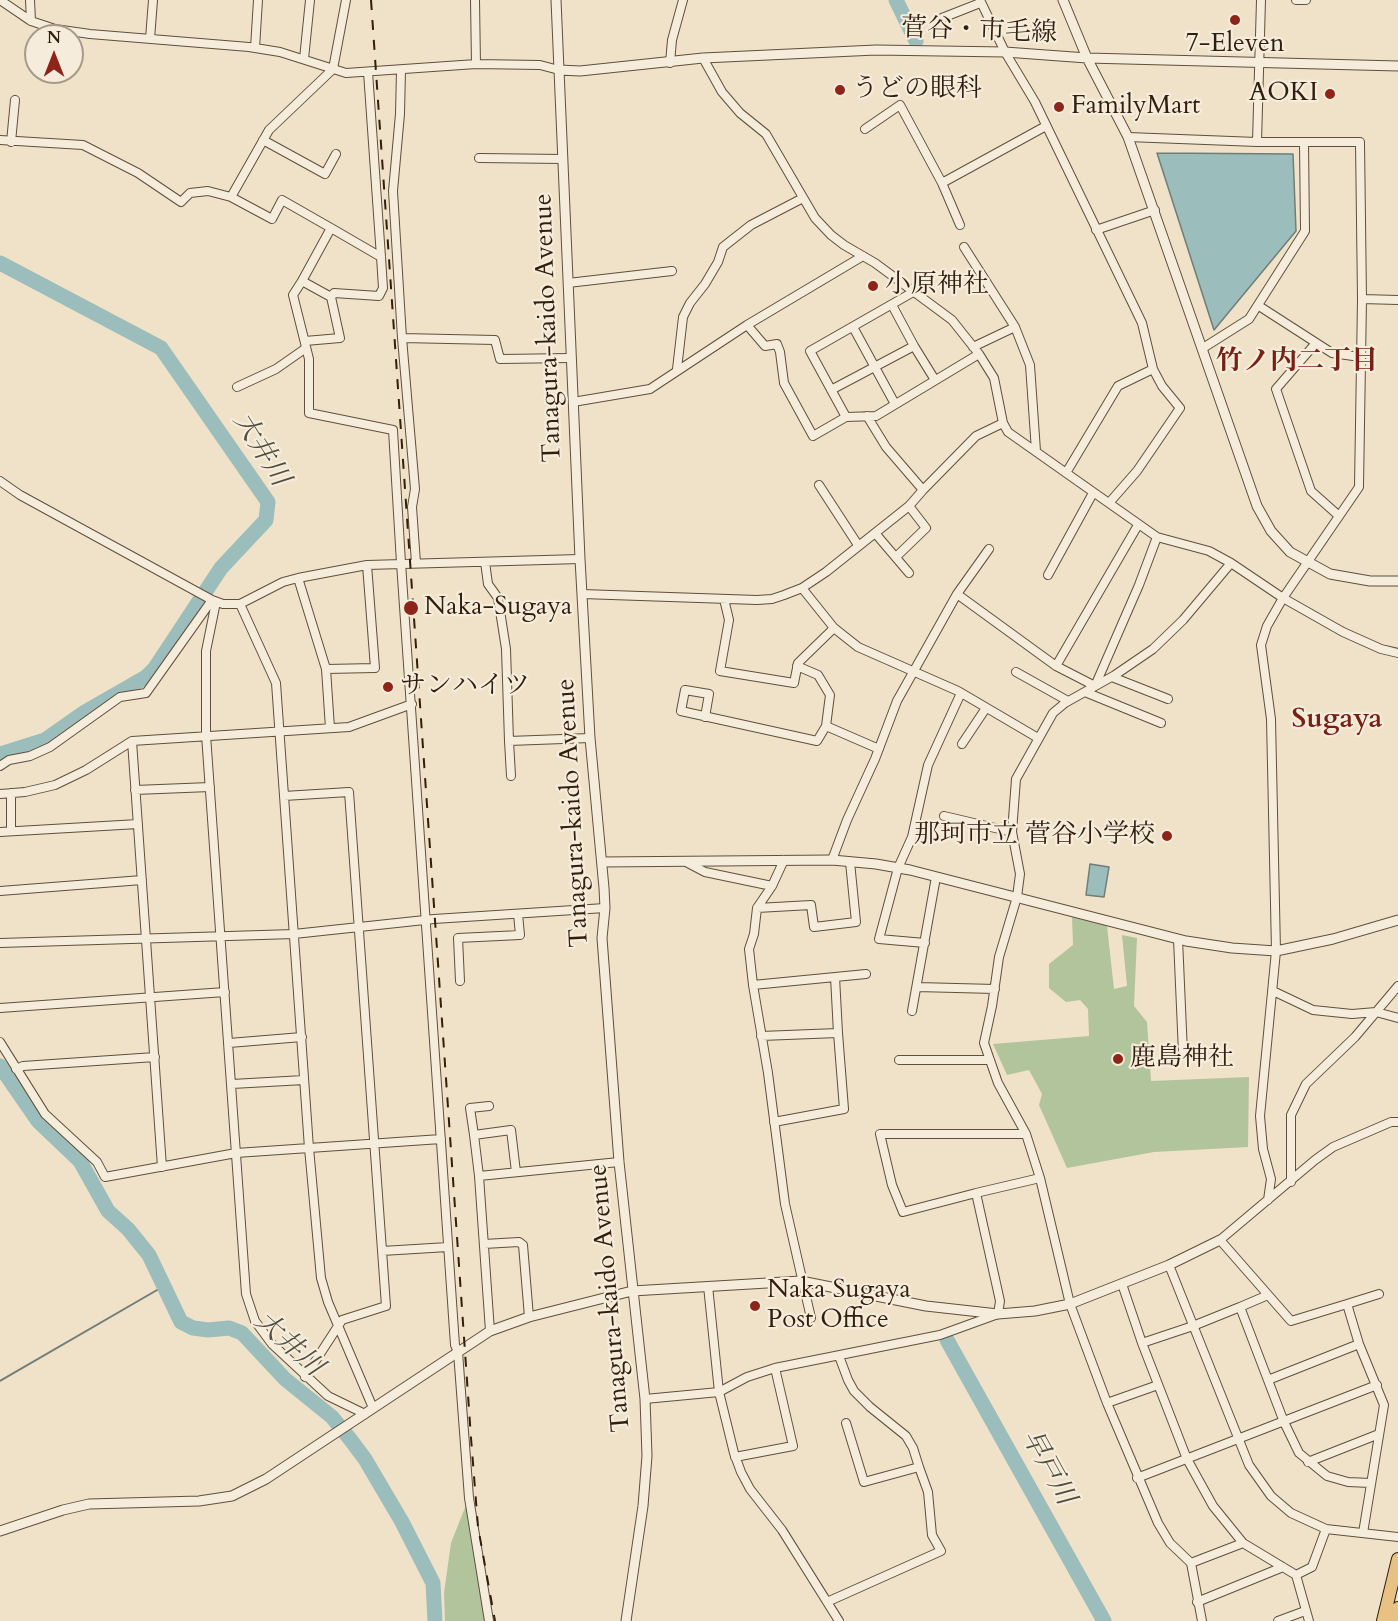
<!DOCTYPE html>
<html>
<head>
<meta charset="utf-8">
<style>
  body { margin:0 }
  #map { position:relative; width:1398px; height:1621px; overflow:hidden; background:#efe2c8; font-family:Cardo,serif }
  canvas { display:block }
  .north { position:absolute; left:24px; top:24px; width:60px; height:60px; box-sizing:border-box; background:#f5ecdb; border:2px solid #a79a88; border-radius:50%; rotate:0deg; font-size:16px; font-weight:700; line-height:24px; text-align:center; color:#311e0c }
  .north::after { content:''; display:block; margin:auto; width:21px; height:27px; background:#8f2418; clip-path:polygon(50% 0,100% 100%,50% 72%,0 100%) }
</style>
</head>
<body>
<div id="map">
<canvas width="1398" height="1621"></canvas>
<div class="north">N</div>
</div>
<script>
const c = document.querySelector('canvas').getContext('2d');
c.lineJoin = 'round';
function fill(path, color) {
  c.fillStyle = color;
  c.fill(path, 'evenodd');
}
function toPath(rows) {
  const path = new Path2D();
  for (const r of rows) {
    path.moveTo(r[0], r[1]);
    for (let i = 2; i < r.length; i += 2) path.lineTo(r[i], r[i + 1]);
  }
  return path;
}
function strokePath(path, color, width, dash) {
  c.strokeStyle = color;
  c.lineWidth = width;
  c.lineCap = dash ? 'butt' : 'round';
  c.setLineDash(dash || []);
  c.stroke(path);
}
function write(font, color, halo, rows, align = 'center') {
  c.font = font + ' Cardo,"Noto Serif JP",serif';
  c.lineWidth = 4.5;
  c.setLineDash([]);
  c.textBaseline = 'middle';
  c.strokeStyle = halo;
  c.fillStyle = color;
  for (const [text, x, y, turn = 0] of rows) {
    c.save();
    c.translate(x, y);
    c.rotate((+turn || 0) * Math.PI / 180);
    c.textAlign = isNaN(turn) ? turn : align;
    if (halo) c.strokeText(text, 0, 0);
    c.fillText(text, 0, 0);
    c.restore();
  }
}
fill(toPath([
  [1072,917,1107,926,1114,989,1127,986,1122,935,1137,938,1134,1006,1147,1022,1151,1081,1249,1077,1248,1147,1154,1152,1067,1168,1039,1105,1042,1094,1029,1070,1007,1075,993,1044,1089,1036,1088,1009,1080,1000,1066,1002,1049,988,1049,964,1073,945],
  [466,1505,486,1621,445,1621,444,1593,451,1543]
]), '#b2c49b');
const water = toPath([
  [1157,153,1293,154,1296,231,1214,330,1157,153],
  [1090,864,1109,867,1104,897,1086,895,1090,864]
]);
fill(water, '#9bbdbc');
strokePath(water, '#717d76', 1.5);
strokePath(toPath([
  [0,1381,164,1286]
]), '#717d76', 2);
strokePath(toPath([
  [896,0,916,41],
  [0,263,161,348,268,502,266,520,221,568,155,668,146,677,85,712,45,740,0,754],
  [0,1066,38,1121,80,1161,108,1211,128,1229,149,1255,181,1322,193,1328,208,1330,229,1328,242,1333,285,1379,332,1417,350,1439,365,1459,402,1522,433,1583,435,1621],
  [947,1340,1104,1621]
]), '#9bbdbc', 15);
const minor = toPath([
  [0,0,31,21,55,29,90,34,249,47,280,52,346,73,476,64,540,65,559,70],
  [30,0,31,21],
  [475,0,476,64],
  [980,0,1005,52,1035,102,1142,323,1153,369,1162,386,1180,408,1137,471,1109,503],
  [1296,0,1306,0],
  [942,18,980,3],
  [150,39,153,0],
  [255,48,258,0],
  [703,58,722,92,740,113,766,134,815,218,831,235,844,245,875,263,952,320,979,354,994,378,1003,423],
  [304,59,310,0],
  [670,63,672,40,683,0],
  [401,70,400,114,393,191,402,338,415,489,412,507,416,563],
  [368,72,381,257,383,288,379,296,334,293,331,297,302,281,331,228,381,257],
  [865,129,900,105,942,183,1046,126],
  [1128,137,1257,142,1360,142,1362,299,1359,487,1283,598,1267,626,1261,645,1271,719,1276,951,1260,1116,1263,1149,1271,1179,1268,1200],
  [0,140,83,145,138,173,181,202,190,193,208,191,231,197,269,130,333,69,346,0],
  [263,140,325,174,336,154],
  [11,142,15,100],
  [1257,142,1261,0],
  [479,158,563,159],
  [942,183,960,225],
  [231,197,272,219,282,200,331,228],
  [1096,230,1155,210],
  [964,247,1015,327,1030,365,1036,451],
  [302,281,293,295,309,359,309,413,393,430,401,563,455,1345,458,1352,469,1498,489,1621],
  [568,283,672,271],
  [915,291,810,351,846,417,876,416,979,354],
  [1362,299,1398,300],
  [1259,306,1332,353,1360,357],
  [747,325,765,346,777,344,780,352,784,383,813,436,846,417],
  [853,327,895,404],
  [402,338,495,340,500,359,571,358],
  [305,341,340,338,331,297],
  [1315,344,1276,389,1311,491,1339,516],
  [914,346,935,380],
  [973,347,1015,327],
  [1203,348,1249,319,1305,231,1304,142],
  [677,369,683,317,690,303,705,284,718,262,723,247,751,225,803,198],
  [237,387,276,369,306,348],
  [831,390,914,346,892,305],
  [573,402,650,389,747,325,863,256],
  [867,416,886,447,923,490],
  [1066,473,1118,386,1153,369],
  [0,481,20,495,212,600,223,604,240,604,283,582,298,578,367,565,580,559],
  [819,485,858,545],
  [875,533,909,573],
  [897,556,926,528,909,506],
  [485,562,488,584,498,598,506,649,509,741],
  [1048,575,1093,493],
  [298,578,326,669,330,728],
  [582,594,757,600,772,599,784,595,802,588,826,572,909,506,923,490,976,436,1003,423,1008,432,1157,537,1209,551,1231,563,1283,598,1343,632,1381,649,1398,653],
  [957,594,989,549],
  [724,599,729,620,720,671,794,683,798,663,834,628,802,588],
  [216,602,206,651,206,735,246,1294,255,1321,272,1344,328,1396,365,1414],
  [240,604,276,683,309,1148,321,1278,328,1302,373,1408],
  [834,628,858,647,958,691,1038,738],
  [1056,666,1095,686,1139,585,1157,537],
  [326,669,375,668,367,565],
  [1016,672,1068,701],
  [1112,677,1168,699],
  [1085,692,1161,723],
  [705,717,709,694,685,690,681,711,817,741,826,726,830,695,818,675,797,666],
  [826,726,879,749],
  [132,741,162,1167],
  [962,744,986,708],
  [0,766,9,760,30,756,50,747,120,697,146,693,212,600],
  [511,776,509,741,590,738],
  [135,790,210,787],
  [11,793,11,831],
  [0,794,25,792,55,785,86,770,132,741,349,727,412,704],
  [284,796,349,792,386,1306,342,1320,305,1377],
  [944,816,1012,832],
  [0,832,138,824],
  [784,860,772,886,757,908,754,934,749,949,753,985,866,974],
  [832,860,847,820,875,759,897,701,957,594,1056,666,1138,525],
  [686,862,705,872,772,886],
  [0,891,142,880],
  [757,908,811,905,814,927,856,922,850,862],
  [1178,939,1183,1053],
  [0,943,294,934,434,919,605,908],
  [925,943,879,939,898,868,912,837,928,765,961,693],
  [835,977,838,1033],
  [460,981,458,938,520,935,518,914],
  [753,985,768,1073,785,1204,811,1318],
  [917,987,995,989],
  [1273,991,1313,1010,1352,1014,1376,1012,1398,1018],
  [0,1008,225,992],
  [912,1011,936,877],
  [761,1036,838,1033,844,1109,774,1122],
  [0,1042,45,1114,97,1162,105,1177,236,1153,441,1139],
  [229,1043,302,1037],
  [899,1060,990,1060],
  [16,1069,23,1066,155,1057],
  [232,1084,304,1080],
  [474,1135,470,1108,489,1106],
  [479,1176,619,1162],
  [1291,1182,1291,1115,1306,1084,1355,1037,1398,986],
  [976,1193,903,1212,892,1185,880,1134,1026,1134],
  [484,1244,519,1242,523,1245,529,1317],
  [382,1251,448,1247],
  [1169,1265,1249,1465,1271,1496,1291,1513,1326,1529,1398,1537],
  [1122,1284,1142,1343],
  [708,1286,719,1392,734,1453,741,1472,750,1489,782,1530,839,1621],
  [1347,1304,1379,1294],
  [1240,1307,1268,1295],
  [490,1331,479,1176,474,1135,511,1130,516,1172],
  [839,1356,848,1380,854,1391,870,1407,906,1436,913,1448,919,1467],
  [1268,1380,1359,1344],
  [645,1399,719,1392,747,1377,775,1368,940,1335,998,1314,1000,1301,976,1193,1040,1178],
  [1107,1403,1158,1385],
  [735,1457,793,1446,775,1368],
  [1308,1462,1379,1434],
  [1137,1478,1377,1385],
  [1363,1533,1384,1405,1359,1344,1347,1304,1291,1321,1220,1240,1315,1160,1333,1147,1391,1122,1398,1122],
  [1243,1543,1213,1506,1187,1459,1142,1343,1193,1326,1240,1307,1284,1422,1299,1453,1327,1476,1348,1482,1370,1483],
  [1191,1563,1243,1543,1296,1575],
  [827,1602,941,1551,932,1535,928,1492,919,1467,864,1482,846,1423],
  [1197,1602,1283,1567],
  [1202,1621,1191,1563,1170,1543,1158,1523,1107,1403,1070,1304,1040,1178,1026,1134,998,1083,984,1043,992,1006,999,957,1017,897,1020,874,1012,832,1016,779,1053,713,1065,703,1115,675,1153,649,1183,620,1231,563],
  [1278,1621,1305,1611],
  [1309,1621,1296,1575,1312,1567,1326,1529]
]);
const tertiary = toPath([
  [556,0,580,559,590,738,604,888,605,908,602,938,619,1162,645,1399,647,1456,643,1506,626,1621],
  [1063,0,1087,58,1128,137,1257,506,1271,531,1290,552,1330,574,1370,581,1398,581],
  [559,70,580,71,703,58,876,50,1005,52,1087,58,1398,66],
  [602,862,832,860,876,864,910,870,1186,941,1232,948,1276,951,1333,939,1398,920],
  [0,1531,63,1510,89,1504,199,1501,232,1496,266,1479,490,1331,529,1317,632,1291,801,1281,926,1306,998,1314,1035,1311,1070,1304,1169,1265,1220,1240]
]);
const trunk = toPath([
  [1383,1621,1398,1559],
  [1395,1621,1398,1608]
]);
strokePath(minor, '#604f3b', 10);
strokePath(tertiary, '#604f3b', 11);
strokePath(trunk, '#311e0c', 14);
strokePath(minor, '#f5ecdb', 8);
strokePath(tertiary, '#f5ecdb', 9);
strokePath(trunk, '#e8c184', 12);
strokePath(toPath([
  [371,0,471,1438,478,1527,495,1621]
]), '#311e0c', 2, [10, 10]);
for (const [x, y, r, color] of [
  [1235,20,6,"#8f2418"],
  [840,90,6,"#8f2418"],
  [1330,94,6,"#8f2418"],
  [1059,107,6,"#8f2418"],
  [873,286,6,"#8f2418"],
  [411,608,8,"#8f2418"],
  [388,687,6,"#8f2418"],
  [1167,836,6,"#8f2418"],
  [1118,1059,6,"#8f2418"],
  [755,1306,6,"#8f2418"]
]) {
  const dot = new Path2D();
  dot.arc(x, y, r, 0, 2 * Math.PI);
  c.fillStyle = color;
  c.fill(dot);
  strokePath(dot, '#f5ecdb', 2);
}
write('26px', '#311e0c', '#f5ecdb', [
  ["菅谷・市毛線",979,32,2],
  ["Tanagura-kaido Avenue",549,328,-92],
  ["Tanagura-kaido Avenue",574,813,-93],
  ["Tanagura-kaido Avenue",611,1298,-95]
]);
write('26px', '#311e0c', '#f5ecdb', [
  ["7-Eleven",1235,45,"center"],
  ["うどの眼科",852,90],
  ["AOKI",1318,94,"right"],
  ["FamilyMart",1071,107],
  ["小原神社",885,286],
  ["Naka-Sugaya",424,608],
  ["サンハイツ",400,687],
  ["那珂市立 菅谷小学校",1155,836,"right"],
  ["鹿島神社",1130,1059],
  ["Naka Sugaya",767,1291],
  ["Post Office",767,1321]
], 'left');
write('bold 27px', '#7a1f14', '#f5ecdb', [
  ["竹ノ内二丁目",1297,363]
]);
write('italic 27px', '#514e41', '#f5ecdb', [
  ["大井川",260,450,58],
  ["大井川",288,1345,42],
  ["早戸川",1047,1468,61]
]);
write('bold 28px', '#7a1f14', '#f5ecdb', [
  ["Sugaya",1337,721]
]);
</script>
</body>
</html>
